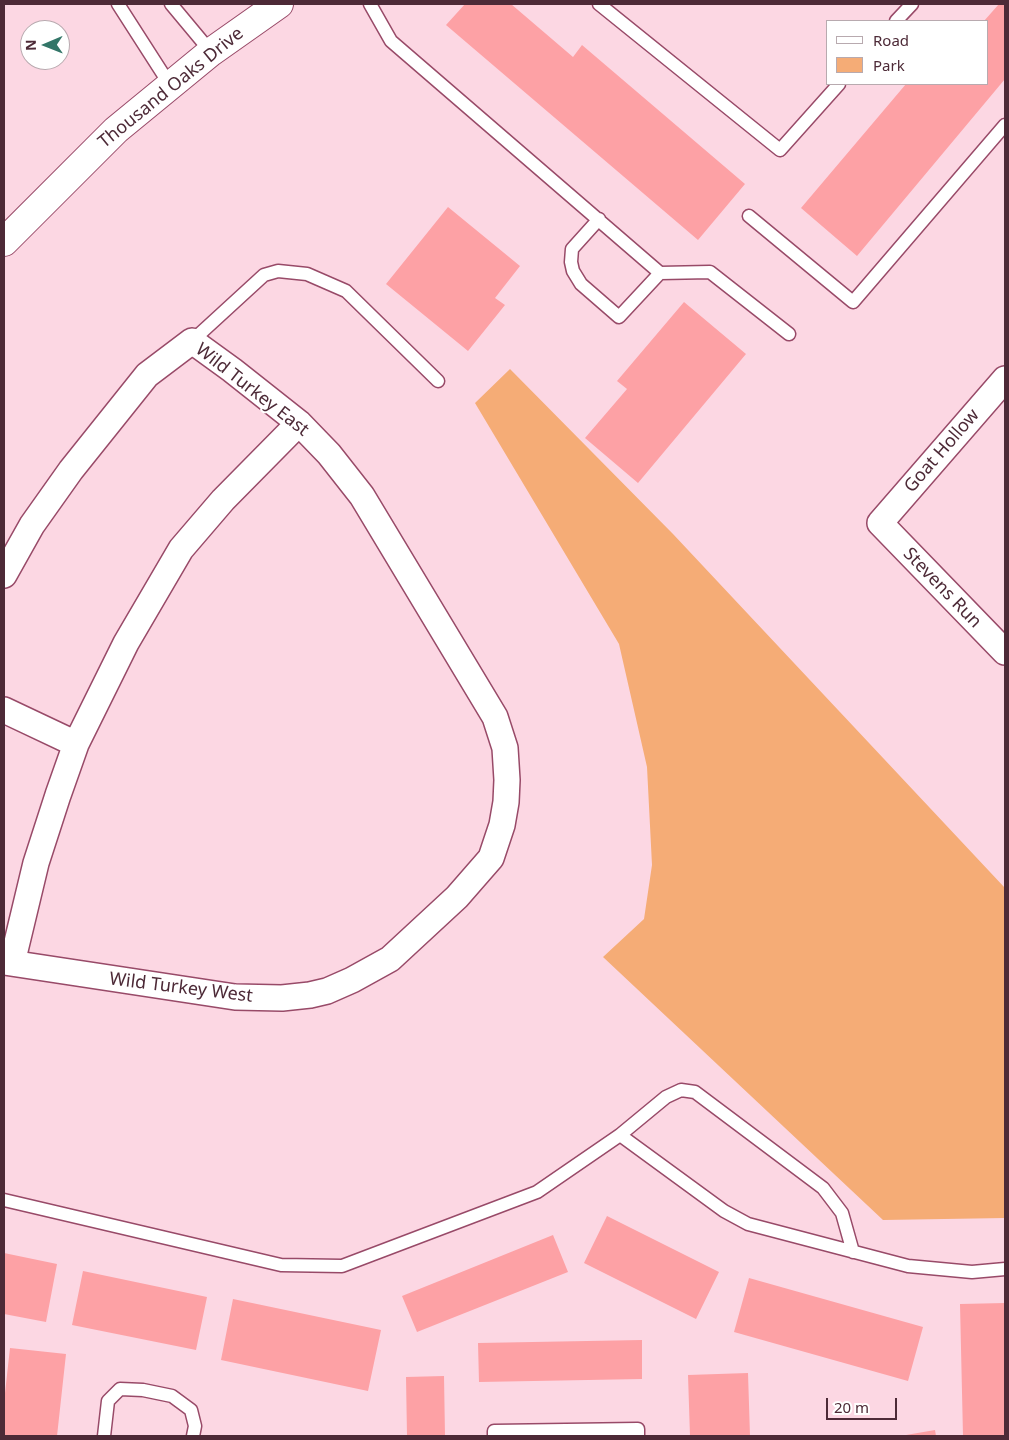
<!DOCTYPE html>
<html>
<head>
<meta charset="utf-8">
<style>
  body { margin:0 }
  #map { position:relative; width:1009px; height:1440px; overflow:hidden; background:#fcd7e3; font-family:"Noto Sans",sans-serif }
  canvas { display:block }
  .frame { position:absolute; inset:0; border:5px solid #4d2a37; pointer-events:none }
  .legend { position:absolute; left:826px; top:20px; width:162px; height:65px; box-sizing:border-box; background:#fff; border:1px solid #b8aaaf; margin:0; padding:6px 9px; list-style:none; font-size:15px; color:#4d2a37 }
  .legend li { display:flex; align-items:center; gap:10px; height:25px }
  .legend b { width:25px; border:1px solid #b8aaaf }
  .north { position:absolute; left:20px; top:20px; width:50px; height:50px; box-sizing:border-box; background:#fff; border:1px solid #b8aaaf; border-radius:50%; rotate:269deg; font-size:14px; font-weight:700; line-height:20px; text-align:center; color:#4d2a37 }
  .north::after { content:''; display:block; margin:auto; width:18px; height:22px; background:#337668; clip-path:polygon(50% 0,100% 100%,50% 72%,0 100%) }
  .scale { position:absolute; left:826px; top:1398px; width:71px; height:22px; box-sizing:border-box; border:2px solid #4d2a37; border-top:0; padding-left:6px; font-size:15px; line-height:18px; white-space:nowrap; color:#4d2a37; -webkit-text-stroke:4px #fff; paint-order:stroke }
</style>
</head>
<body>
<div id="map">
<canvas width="1009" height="1440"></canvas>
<div class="frame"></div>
<ul class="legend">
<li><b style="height:6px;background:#fff"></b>Road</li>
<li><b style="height:14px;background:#f5ac76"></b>Park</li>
</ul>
<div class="north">N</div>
<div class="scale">20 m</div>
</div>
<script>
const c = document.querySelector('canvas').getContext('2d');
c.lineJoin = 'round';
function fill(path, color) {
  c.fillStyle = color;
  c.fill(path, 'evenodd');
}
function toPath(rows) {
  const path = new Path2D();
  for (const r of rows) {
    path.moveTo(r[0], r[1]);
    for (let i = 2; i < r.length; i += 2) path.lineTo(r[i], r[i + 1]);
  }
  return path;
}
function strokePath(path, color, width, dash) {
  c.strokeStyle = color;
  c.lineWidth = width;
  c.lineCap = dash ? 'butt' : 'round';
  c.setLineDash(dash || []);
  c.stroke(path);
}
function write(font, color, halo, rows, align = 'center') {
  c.font = font + ' "Noto Sans",sans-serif';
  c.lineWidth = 4;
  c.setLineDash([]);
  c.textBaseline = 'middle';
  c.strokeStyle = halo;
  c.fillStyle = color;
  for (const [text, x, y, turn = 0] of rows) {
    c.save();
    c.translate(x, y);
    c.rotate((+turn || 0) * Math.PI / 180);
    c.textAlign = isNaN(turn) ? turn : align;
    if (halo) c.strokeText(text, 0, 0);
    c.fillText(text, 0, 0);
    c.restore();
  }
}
fill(toPath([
  [510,369,673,534,1005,888,1005,1218,883,1220,603,957,644,919,652,865,647,767,619,644,475,403]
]), '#f5ac76');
fill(toPath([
  [465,4,511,4,573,57,582,45,745,184,698,240,446,25],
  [999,4,1005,4,1005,79,857,256,801,208,906,84,988,84,988,21,984,21],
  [448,207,520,266,495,298,505,305,468,351,386,284],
  [684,302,746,354,638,483,585,438,627,389,617,381],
  [607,1216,719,1272,696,1319,584,1263],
  [553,1235,568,1272,417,1332,402,1296],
  [4,1253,57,1264,46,1322,4,1314],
  [83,1271,207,1297,196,1350,72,1325],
  [749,1278,923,1327,908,1381,734,1332],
  [233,1299,381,1330,368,1391,221,1360],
  [1005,1303,1005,1436,963,1436,960,1304],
  [642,1340,642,1379,479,1382,478,1343],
  [10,1348,66,1354,57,1436,4,1436,4,1402],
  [748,1373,750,1436,690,1436,688,1375],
  [444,1376,445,1436,407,1436,406,1377],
  [935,1430,936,1436,906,1436,906,1435]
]), '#fda1a5');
const service = toPath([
  [118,4,170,85],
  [171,4,211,52],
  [370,4,391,41,660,273,710,272,789,334],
  [599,4,780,150,839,84],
  [896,21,912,4],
  [749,216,853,302,1005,125],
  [599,219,572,249,571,262,573,271,581,284,619,317,660,273],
  [192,341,264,275,278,271,307,274,346,291,438,381],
  [620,1135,666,1097,681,1090,695,1092,823,1188,842,1213,853,1252],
  [4,1200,281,1265,342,1266,537,1192,620,1135,724,1211,748,1224,908,1266,972,1272,1005,1269],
  [104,1436,108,1401,120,1389,143,1390,172,1396,191,1410,195,1426,193,1436],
  [494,1436,494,1431,638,1429,638,1436]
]);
const minor = toPath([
  [1005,379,880,523,1005,652],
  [4,575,32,525,71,470,147,375,192,341,232,370,299,423,329,454,362,496,495,717,505,748,507,780,506,802,502,825,491,858,457,897,390,959,352,980,327,991,310,995,282,998,235,997,4,962],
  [4,710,76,744,126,643,181,549,223,500,299,423],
  [12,963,36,863,58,795,76,744]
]);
const secondary = toPath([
  [4,242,116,130,211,52,279,4]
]);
strokePath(service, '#984a68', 15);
strokePath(minor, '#984a68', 28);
strokePath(secondary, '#984a68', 30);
strokePath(service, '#fff', 12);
strokePath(minor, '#fff', 25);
strokePath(secondary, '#fff', 28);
write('18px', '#4d2a37', '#fff', [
  ["Thousand Oaks Drive",171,88,-39],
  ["Wild Turkey East",252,390,38],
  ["Goat Hollow",942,451,-49],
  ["Stevens Run",942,588,46],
  ["Wild Turkey West",181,988,7]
]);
</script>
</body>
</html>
